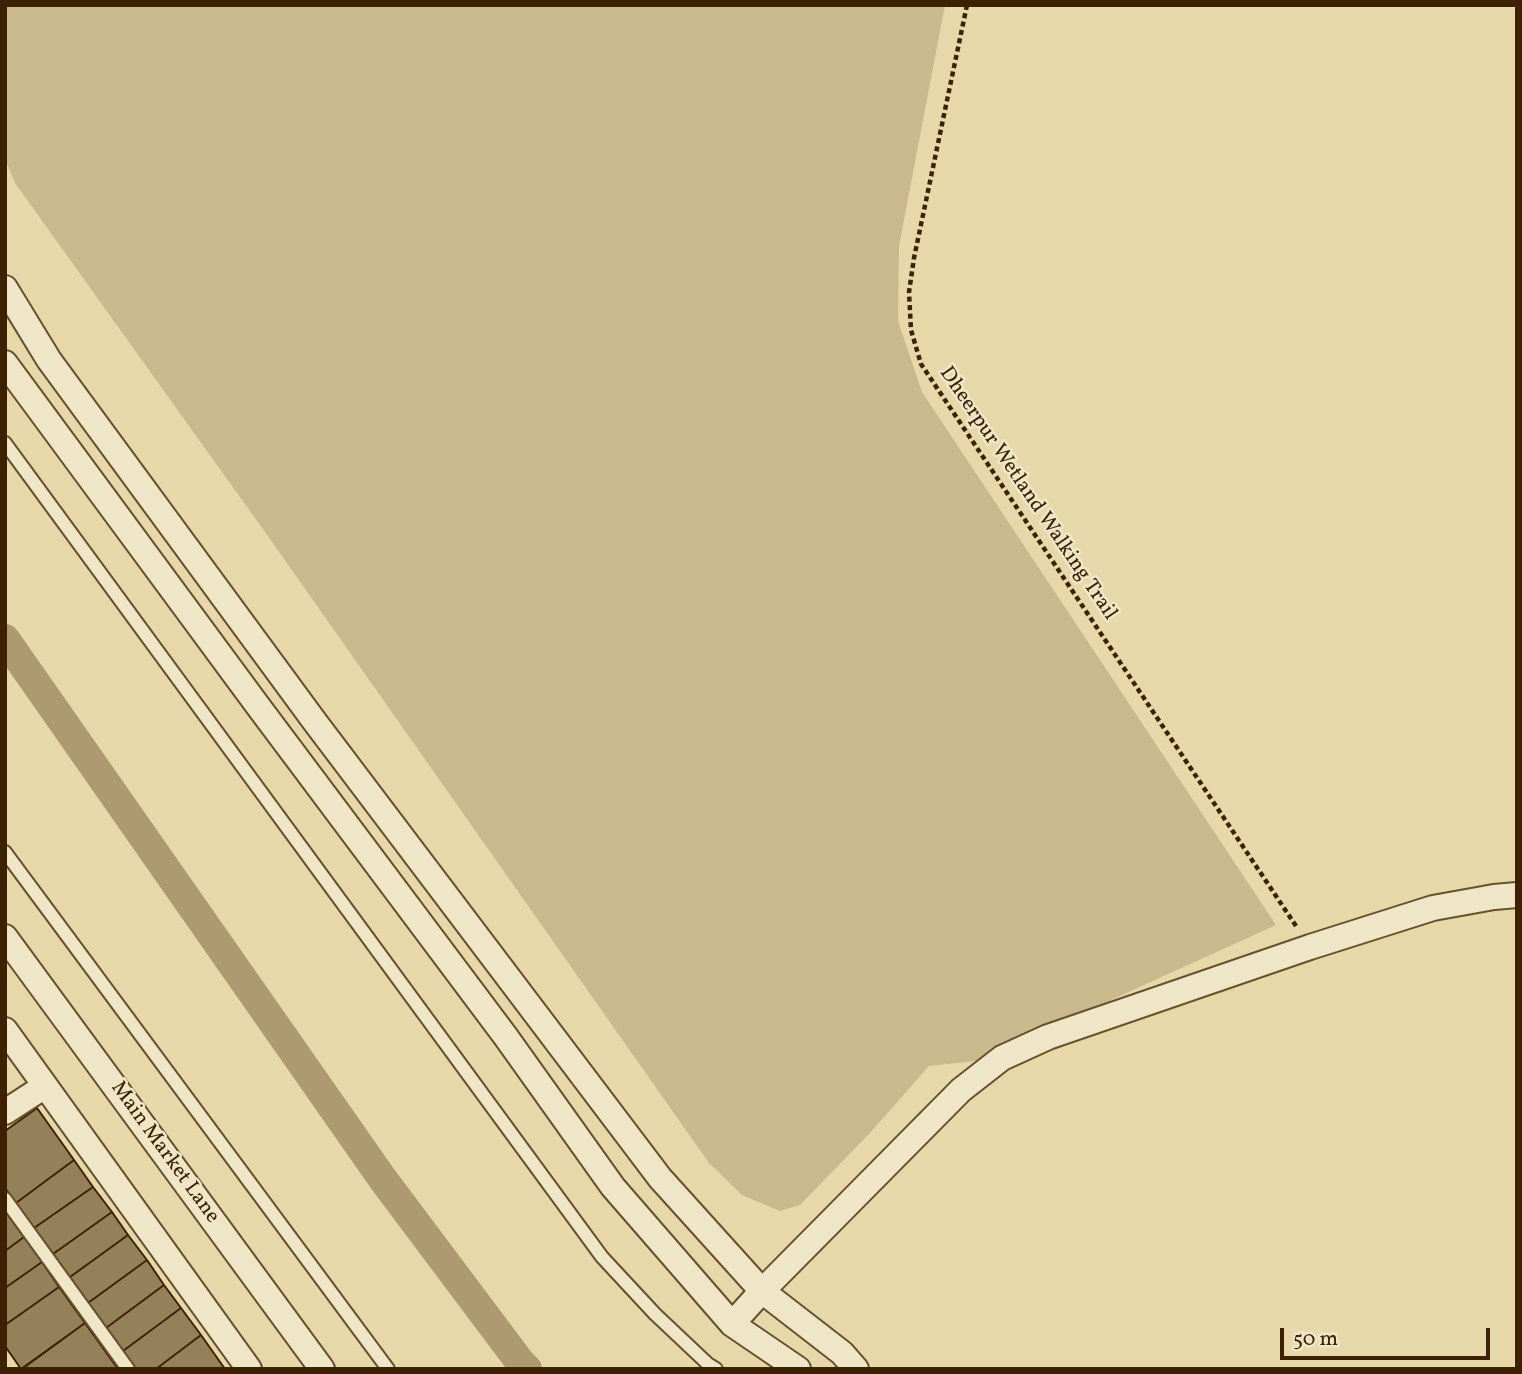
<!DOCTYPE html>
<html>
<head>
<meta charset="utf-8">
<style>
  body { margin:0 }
  #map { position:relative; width:1522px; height:1374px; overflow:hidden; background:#e7d8a9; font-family:Vollkorn,serif }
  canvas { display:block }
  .frame { position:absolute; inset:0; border:7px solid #3c2203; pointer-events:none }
  .scale { position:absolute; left:1280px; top:1328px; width:210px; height:32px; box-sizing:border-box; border:4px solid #3c2203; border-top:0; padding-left:9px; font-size:21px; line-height:24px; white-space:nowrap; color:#3c2203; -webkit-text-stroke:5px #efe6c7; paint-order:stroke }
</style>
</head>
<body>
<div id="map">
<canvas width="1522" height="1374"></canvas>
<div class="frame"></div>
<div class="scale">50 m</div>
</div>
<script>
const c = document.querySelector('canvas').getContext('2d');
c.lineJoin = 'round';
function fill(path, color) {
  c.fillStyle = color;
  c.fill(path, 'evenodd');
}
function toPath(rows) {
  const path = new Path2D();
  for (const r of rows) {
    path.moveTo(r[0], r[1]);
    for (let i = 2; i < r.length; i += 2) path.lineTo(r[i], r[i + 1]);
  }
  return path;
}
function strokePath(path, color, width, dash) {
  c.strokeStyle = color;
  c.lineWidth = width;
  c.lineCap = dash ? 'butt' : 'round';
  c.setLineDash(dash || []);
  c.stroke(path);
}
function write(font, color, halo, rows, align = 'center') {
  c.font = font + ' Vollkorn,serif';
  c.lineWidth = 5;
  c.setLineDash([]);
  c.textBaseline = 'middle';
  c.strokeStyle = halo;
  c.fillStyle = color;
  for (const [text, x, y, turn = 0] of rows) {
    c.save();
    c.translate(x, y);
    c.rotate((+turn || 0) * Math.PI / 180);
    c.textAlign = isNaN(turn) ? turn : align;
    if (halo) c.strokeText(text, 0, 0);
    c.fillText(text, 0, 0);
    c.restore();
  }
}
fill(toPath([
  [5,5,945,5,899,246,898,321,922,392,1276,925,977,1061,929,1066,869,1134,800,1205,780,1211,742,1195,709,1163,270,539,15,183,5,159]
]), '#cab98d');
strokePath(toPath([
  [5,639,382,1178,520,1362,527,1369]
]), '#ad9a71', 30);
const building = toPath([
  [37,1108,74,1160,16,1203,5,1188,5,1131,37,1108],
  [74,1160,93,1187,34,1228,16,1203,74,1160],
  [93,1187,112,1212,53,1254,34,1228,93,1187],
  [5,1211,24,1237,5,1251,5,1211],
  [112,1212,128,1235,70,1277,53,1254,112,1212],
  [128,1235,147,1260,88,1303,70,1277,128,1235],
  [24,1237,42,1262,5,1288,5,1251,24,1237],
  [147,1260,164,1285,106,1328,88,1303,147,1260],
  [42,1262,59,1287,5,1325,5,1288,42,1262],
  [164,1285,181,1308,123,1351,106,1328,164,1285],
  [59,1287,85,1323,21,1369,5,1346,5,1325,59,1287],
  [181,1308,201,1335,156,1369,136,1369,123,1351,181,1308],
  [85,1323,118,1369,22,1369,85,1323],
  [201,1335,225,1369,156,1369,201,1335]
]);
fill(building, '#958159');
strokePath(building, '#3c2203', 2);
const lane = toPath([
  [5,443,602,1257,655,1314,708,1364,716,1369],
  [5,852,388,1369],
  [5,1199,128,1369]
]);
const street = toPath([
  [5,288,49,360,315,722,660,1178,762,1291,842,1353,856,1369],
  [5,363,258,706,506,1037,613,1187,732,1324,798,1369],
  [5,937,322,1369],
  [5,1030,249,1369],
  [5,1112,45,1086],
  [732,1324,762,1291,961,1090,1002,1058,1048,1037,1310,947,1433,908,1494,897,1517,895]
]);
strokePath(lane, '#67502c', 16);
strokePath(street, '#67502c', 28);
strokePath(toPath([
  [967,5,914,258,909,292,911,330,921,364,1296,926]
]), '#3c2203', 4.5, [5, 3.5]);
strokePath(lane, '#efe6c7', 12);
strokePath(street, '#efe6c7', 24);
write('21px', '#3c2203', '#efe6c7', [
  ["Dheerpur Wetland Walking Trail",1027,494,56],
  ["Main Market Lane",164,1153,54]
]);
</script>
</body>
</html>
